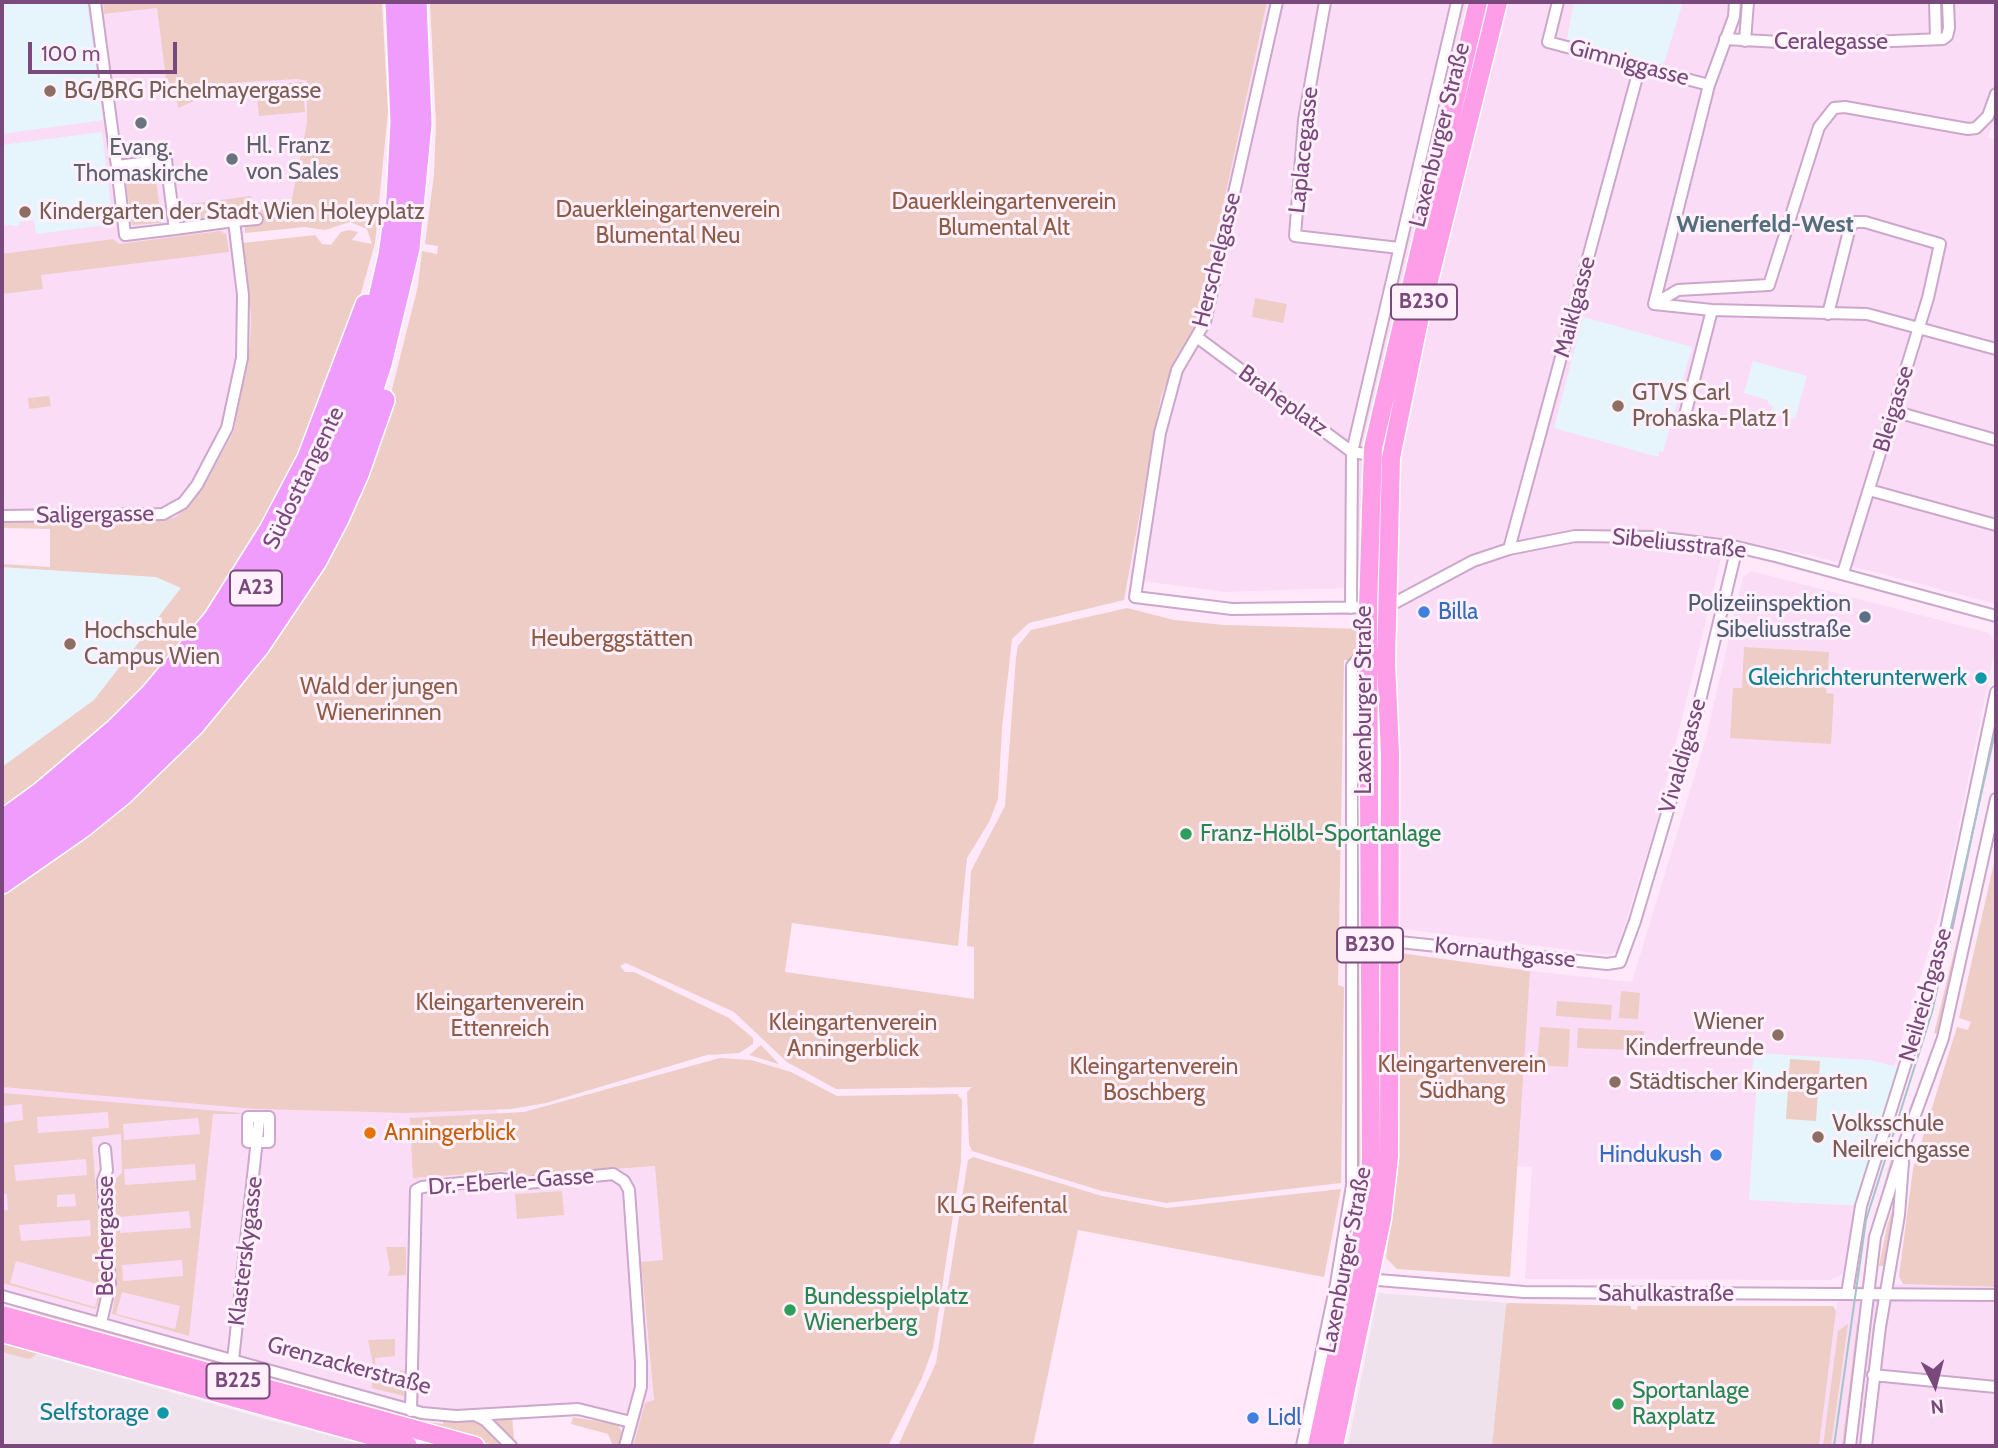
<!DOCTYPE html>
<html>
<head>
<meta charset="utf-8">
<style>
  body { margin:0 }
  #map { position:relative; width:1998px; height:1448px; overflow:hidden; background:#fee8f9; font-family:Cabin,sans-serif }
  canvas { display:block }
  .frame { position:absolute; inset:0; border:4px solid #79497b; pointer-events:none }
  .north { position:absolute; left:1900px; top:1350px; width:70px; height:70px; -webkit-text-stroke:5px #fff0fc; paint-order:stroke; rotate:174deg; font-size:19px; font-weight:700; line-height:28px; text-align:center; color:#79497b }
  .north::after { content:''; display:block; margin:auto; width:24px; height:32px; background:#79497b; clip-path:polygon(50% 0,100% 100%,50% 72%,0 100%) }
  .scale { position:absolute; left:28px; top:42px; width:149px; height:32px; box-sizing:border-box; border:4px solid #79497b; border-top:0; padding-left:9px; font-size:21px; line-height:24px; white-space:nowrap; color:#79497b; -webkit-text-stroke:5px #fff0fc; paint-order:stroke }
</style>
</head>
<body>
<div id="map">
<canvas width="1998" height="1448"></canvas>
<div class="frame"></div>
<div class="north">N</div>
<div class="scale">100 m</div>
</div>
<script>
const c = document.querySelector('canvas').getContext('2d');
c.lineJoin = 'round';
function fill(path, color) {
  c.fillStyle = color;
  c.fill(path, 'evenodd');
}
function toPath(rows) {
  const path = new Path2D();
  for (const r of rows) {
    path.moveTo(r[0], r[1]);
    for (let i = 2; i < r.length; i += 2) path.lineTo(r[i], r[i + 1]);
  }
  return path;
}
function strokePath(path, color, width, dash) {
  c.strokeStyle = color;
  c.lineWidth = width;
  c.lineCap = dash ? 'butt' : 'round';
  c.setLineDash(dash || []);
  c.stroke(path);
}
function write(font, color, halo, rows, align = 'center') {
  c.font = font + ' Cabin,sans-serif';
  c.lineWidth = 6;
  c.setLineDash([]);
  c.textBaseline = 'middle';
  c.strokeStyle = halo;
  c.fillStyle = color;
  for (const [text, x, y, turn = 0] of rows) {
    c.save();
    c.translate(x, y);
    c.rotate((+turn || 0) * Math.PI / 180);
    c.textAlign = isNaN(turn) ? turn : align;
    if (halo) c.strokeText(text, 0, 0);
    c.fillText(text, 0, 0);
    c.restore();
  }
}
fill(toPath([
  [2,2,103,2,105,14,157,8,166,79,199,85,298,79,307,81,307,123,291,203,260,210,261,223,245,225,243,243,251,316,250,343,234,431,202,490,176,517,156,521,2,521],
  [1267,2,1996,2,1996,116,1988,137,1996,140,1996,604,1810,555,1726,538,1655,828,1617,950,1611,955,1402,929,1397,921,1397,577,1345,588,1224,592,1129,579,1161,397,1174,364,1198,322],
  [1751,571,1989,633,1996,644,1944,897,1864,1169,1843,1274,1830,1280,1525,1279,1532,1167,1515,1166,1530,971,1632,982,1706,738,1743,577],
  [2,1087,255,1109,406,1113,497,1109,507,1171,519,1176,656,1166,663,1260,641,1263,656,1427,638,1429,631,1422,603,1413,438,1415,2,1296],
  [1907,1284,1996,1287,1996,1446,1819,1446,1839,1287]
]), '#fbdcf6');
fill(toPath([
  [1378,1293,1509,1303,1506,1305,1492,1446,1348,1446],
  [2,1344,265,1419,371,1446,2,1446]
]), '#efe2ed');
fill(toPath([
  [2,2,87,2,103,120,2,134],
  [1574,2,1683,2,1663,66,1567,39],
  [102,132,113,224,36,234,34,220,19,222,19,226,15,226,2,224,2,145],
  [1583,317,1692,347,1663,452,1659,451,1658,457,1554,428],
  [1753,361,1807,376,1795,419,1771,412,1773,406,1768,404,1768,400,1744,393],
  [2,567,156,577,181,588,94,700,2,767],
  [1754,1053,1870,1060,1905,1069,1861,1206,1749,1200,1757,1077,1752,1076]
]), '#e5f5fb');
fill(toPath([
  [103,2,382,2,388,112,375,243,356,311,297,474,216,607,136,701,2,813,2,767,94,700,181,588,156,577,2,567,2,564,50,567,50,529,2,528,2,521,156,521,176,517,202,490,234,431,250,343,251,316,243,243,315,235,322,244,331,245,341,232,349,230,358,232,352,240,372,244,367,229,350,222,325,230,305,227,245,233,245,224,261,222,259,210,291,203,307,123,307,81,298,79,199,85,194,101,178,108,175,87,166,80,157,8,104,14],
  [430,2,1267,2,1198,322,1174,364,1161,397,1124,600,1029,623,1012,639,1002,728,998,799,989,822,967,858,958,946,792,923,785,972,974,999,974,947,967,946,971,871,1005,806,1016,658,1018,646,1031,630,1127,608,1174,620,1224,625,1363,629,1363,644,1350,660,1344,660,1338,985,1344,987,1341,1183,1166,1203,1102,1191,972,1151,969,1144,967,1092,972,1087,836,1089,787,1062,734,1012,626,963,620,966,625,972,634,972,729,1018,753,1038,753,1044,739,1053,707,1055,546,1103,511,1109,406,1113,255,1109,2,1087,2,890,382,429,418,286,422,251,437,254,438,246,425,244,434,175,436,124],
  [302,82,305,112,259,116,256,86],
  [156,178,161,223,132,225,126,182],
  [251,196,253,212,193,220,191,204],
  [220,231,226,234,229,252,41,275,43,289,2,294,2,254,113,239,119,244],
  [1255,298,1287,304,1283,323,1252,317],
  [49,396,51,406,29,409,28,398],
  [1744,647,1829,652,1826,693,1834,694,1831,744,1730,738,1733,688,1742,688],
  [1360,667,1364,1157,1359,1208,1353,1207,1357,1157,1357,692],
  [1996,854,1996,1287,1903,1284,1899,1276,1913,1169,1957,1027,1968,1030,1971,1022,1959,1018],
  [1975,867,1957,953,1937,1034,1934,1033],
  [1400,953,1530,971,1510,1277,1397,1269,1386,1258,1397,1170],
  [1621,991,1640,993,1638,1019,1619,1018],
  [1557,1001,1612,1005,1611,1020,1556,1016],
  [1540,1027,1570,1029,1568,1067,1537,1065],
  [1578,1028,1644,1031,1643,1046,1632,1046,1632,1050,1577,1048],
  [761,1045,778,1063,778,1064,749,1055],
  [720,1058,751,1060,791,1072,837,1096,957,1094,962,1100,961,1162,933,1348,922,1378,888,1446,633,1446,645,1403,654,1400,641,1262,663,1260,655,1166,519,1176,507,1171,413,1178,410,1118,524,1112],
  [1790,1059,1820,1061,1816,1121,1786,1119],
  [2,1093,255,1114,213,1114,189,1336,112,1314,117,1285,110,1184,122,1173,121,1134,92,1137,103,1286,96,1309,2,1283,2,1211,8,1210,7,1194,2,1194,2,1123,23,1120,22,1104,2,1106],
  [108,1112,109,1128,38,1133,37,1117],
  [198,1118,200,1134,124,1140,123,1124],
  [86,1159,87,1175,16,1181,14,1165],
  [195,1164,196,1180,125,1185,124,1169],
  [75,1194,76,1206,57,1207,57,1195],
  [189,1211,191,1228,120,1233,119,1217],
  [90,1220,91,1236,21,1241,19,1225],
  [182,1260,183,1276,123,1281,122,1265],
  [16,1261,101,1285,95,1307,10,1283],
  [122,1292,180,1306,175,1329,116,1314],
  [1914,1096,1917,1097,1882,1195,1888,1169],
  [973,1157,1102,1196,1167,1208,1341,1189,1324,1277,1078,1230,1033,1446,898,1446,936,1363,968,1160],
  [562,1191,564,1215,517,1219,515,1194],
  [1896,1198,1886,1266,1879,1266,1887,1226],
  [386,1247,406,1247,406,1275,388,1276,390,1268],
  [1509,1303,1631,1306,1631,1309,1637,1310,1638,1306,1833,1306,1836,1311,1819,1446,1492,1446,1506,1305],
  [37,1313,392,1412,395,1410,420,1416,419,1421,443,1424,444,1419,480,1421,503,1445,493,1445,38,1319],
  [1857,1323,1860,1323,1845,1446,1842,1446],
  [1848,1324,1831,1446,1823,1446,1838,1331],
  [2,1339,43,1350,29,1359,5,1353],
  [395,1339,395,1356,375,1358,376,1373,371,1373,370,1365,373,1364,368,1340],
  [400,1370,405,1371,404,1396,372,1388,371,1375,376,1375,377,1382,400,1379],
  [512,1416,514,1438,511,1440,490,1419],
  [573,1417,618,1425,622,1432,618,1446,613,1446,608,1434,571,1424]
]), '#edcdc5');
const minor = toPath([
  [95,2,117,166],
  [1277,2,1205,322,1177,370,1160,433,1135,597,1232,609,1387,607,1473,561,1509,549,1575,536,1655,537,1737,547,1779,557,1996,616],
  [1325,2,1304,120,1295,236,1399,248],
  [1558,2,1548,42,1709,85],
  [1935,2,1936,39],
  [1725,39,1817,44,1943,39,1947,36,1949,28,1948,2],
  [1745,41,1748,2],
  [234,221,257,219],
  [1654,304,1678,290,1769,285,1819,127,1834,108,1845,107,1968,129,1976,128,1988,116,1996,94],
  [1654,304,1712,310,1867,314,1996,349],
  [1654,304,1709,85,1734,17,1735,2],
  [1828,314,1850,227,1855,222,1865,222,1940,244,1928,298,1843,573],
  [1198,338,1352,452,1372,455],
  [1893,411,1996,440],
  [1685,415,1712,310],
  [1869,490,1996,525],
  [2,516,163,514,183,503,197,485,227,428,242,358,243,295,234,221,175,229,125,235,117,166,166,160,175,229],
  [1509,549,1640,66],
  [1351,608,1352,452,1457,2],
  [1390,941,1607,964,1620,962,1635,921,1698,709,1737,547],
  [248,1117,269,1117,269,1142,248,1142,248,1117],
  [1366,1279,1524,1292,1996,1295],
  [1847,1294,1861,1206,1943,944,1996,692],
  [2,1296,422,1413,456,1416,578,1409,631,1422],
  [101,1323,110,1284,103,1181,107,1170,105,1149],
  [233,1360,259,1121],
  [1873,1375,1996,1387],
  [411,1411,416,1190,422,1187,501,1179,527,1183,613,1174,624,1181,629,1190,641,1362,641,1387,625,1446],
  [477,1416,485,1420,511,1446],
  [1302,1446,1336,1284,1352,1185,1352,666,1368,648],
  [1850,1446,1875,1237,1904,1145,1943,1038,1996,799],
  [1866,1446,1880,1327,1899,1215,1903,1162]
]);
const primary = toPath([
  [2,1315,475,1446],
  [2,1333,408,1446],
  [1317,1446,1368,1205,1371,1159,1368,608,1373,448,1478,2],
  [1334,1446,1382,1219,1389,1157,1390,753,1386,662,1391,458,1419,321,1498,2]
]);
const motorway = toPath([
  [2,821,42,792,116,729,151,694,214,619,270,530,308,458,366,305],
  [2,841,52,806,110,758,193,672,249,600,311,492,352,396,372,329,389,255,397,198,401,122,396,2],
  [2,863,96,795,183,711,264,610,328,499,368,404,381,364,409,248,421,124,416,2],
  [2,883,81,828,123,794,193,726,259,646,316,561,338,519,358,474,384,400]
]);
strokePath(minor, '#cca7cb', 14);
strokePath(primary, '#fff', 21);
strokePath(motorway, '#fff', 24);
strokePath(minor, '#fff', 10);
strokePath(primary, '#ff9ee8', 18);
strokePath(motorway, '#f09cfc', 21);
strokePath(toPath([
  [1834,1446,1866,1220,1932,1012,1996,728]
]), '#a4c4ca', 2);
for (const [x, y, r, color] of [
  [50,91,7,"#8d6e63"],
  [141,123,7,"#6b7280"],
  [232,159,7,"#6b7280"],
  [25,212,7,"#8d6e63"],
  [1618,406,7,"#8d6e63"],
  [1424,612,7,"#3f7fe0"],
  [1865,617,7,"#5c6f8a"],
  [70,644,7,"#8d6e63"],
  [1981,678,7,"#0f9aa8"],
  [1186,834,7,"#2e9e5b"],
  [1778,1035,7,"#8d6e63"],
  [1615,1082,7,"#8d6e63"],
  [370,1133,7,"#e8710a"],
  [1818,1137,7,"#8d6e63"],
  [1716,1155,7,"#3f7fe0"],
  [790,1310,7,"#2e9e5b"],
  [1618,1404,7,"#2e9e5b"],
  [163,1413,7,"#0f9aa8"],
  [1253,1418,7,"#3f7fe0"]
]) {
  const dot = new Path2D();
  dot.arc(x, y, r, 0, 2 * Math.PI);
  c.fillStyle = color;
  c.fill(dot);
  strokePath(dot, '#fff0fc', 2.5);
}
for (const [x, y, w] of [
  [1424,302,66],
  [256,588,52],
  [1370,945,66],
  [238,1381,63]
]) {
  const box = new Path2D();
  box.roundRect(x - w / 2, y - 17.5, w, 35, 5);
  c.fillStyle = '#fff0fc';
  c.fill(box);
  strokePath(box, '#79497b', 2);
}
write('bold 21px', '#79497b', null, [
  ["B230",1424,302],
  ["A23",256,588],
  ["B230",1370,945],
  ["B225",238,1381]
]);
write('23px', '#79497b', '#fff0fc', [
  ["Ceralegasse",1831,42],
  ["Gimniggasse",1629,63,15],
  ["Laxenburger Straße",1440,135,-76],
  ["Laplacegasse",1304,150,-84],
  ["Herschelgasse",1217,260,-76],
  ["Maiklgasse",1575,307,-75],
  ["Braheplatz",1283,401,36],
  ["Bleigasse",1894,409,-73],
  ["Südosttangente",304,478,-64],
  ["Saligergasse",95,515,-1],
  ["Sibeliusstraße",1679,544,6],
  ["Laxenburger Straße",1364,700,-90],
  ["Vivaldigasse",1683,756,-74],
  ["Kornauthgasse",1505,953,6],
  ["Neilreichgasse",1926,995,-74],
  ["Dr.-Eberle-Gasse",511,1182,-4],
  ["Bechergasse",106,1236,-90],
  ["Klasterskygasse",246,1251,-83],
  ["Laxenburger Straße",1346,1260,-79],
  ["Sahulkastraße",1666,1294],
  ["Grenzackerstraße",349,1366,15]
]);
write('23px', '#785e54', '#fff0fc', [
  ["BG/BRG Pichelmayergasse",64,91],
  ["Kindergarten der Stadt Wien Holeyplatz",39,212],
  ["GTVS Carl",1632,393],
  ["Prohaska-Platz 1",1632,419],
  ["Hochschule",84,631],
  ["Campus Wien",84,657],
  ["Wiener",1764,1022,"right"],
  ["Kinderfreunde",1764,1048,"right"],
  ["Städtischer Kindergarten",1629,1082],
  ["Volksschule",1832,1124],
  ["Neilreichgasse",1832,1150]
], 'left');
write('23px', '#5b616d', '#fff0fc', [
  ["Hl. Franz",246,146],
  ["von Sales",246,172],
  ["Evang.",141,148,"center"],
  ["Thomaskirche",141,174,"center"]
], 'left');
write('23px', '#8e5c45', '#fff0fc', [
  ["Dauerkleingartenverein",1004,202],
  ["Blumental Alt",1004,228],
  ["Dauerkleingartenverein",668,210],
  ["Blumental Neu",668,236],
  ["Heuberggstätten",612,639],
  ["Wald der jungen",379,687],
  ["Wienerinnen",379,713],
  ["Kleingartenverein",500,1003],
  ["Ettenreich",500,1029],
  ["Kleingartenverein",853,1023],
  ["Anningerblick",853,1049],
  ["Kleingartenverein",1462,1065],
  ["Südhang",1462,1091],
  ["Kleingartenverein",1154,1067],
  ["Boschberg",1154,1093],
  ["KLG Reifental",1002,1206]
]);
write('23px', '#4e5e75', '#fff0fc', [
  ["Polizeiinspektion",1851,604],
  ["Sibeliusstraße",1851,630]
], 'right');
write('23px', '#366cbe', '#fff0fc', [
  ["Billa",1438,612],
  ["Hindukush",1702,1155,"right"],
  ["Lidl",1267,1418]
], 'left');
write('23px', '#0d838f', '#fff0fc', [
  ["Gleichrichterunterwerk",1967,678],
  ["Selfstorage",149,1413]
], 'right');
write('23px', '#27864d', '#fff0fc', [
  ["Franz-Hölbl-Sportanlage",1200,834],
  ["Bundesspielplatz",804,1297],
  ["Wienerberg",804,1323],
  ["Sportanlage",1632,1391],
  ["Raxplatz",1632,1417]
], 'left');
write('23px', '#c56008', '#fff0fc', [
  ["Anningerblick",384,1133]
], 'left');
write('bold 24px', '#516f7b', '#fff0fc', [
  ["Wienerfeld-West",1765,225]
]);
</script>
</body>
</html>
